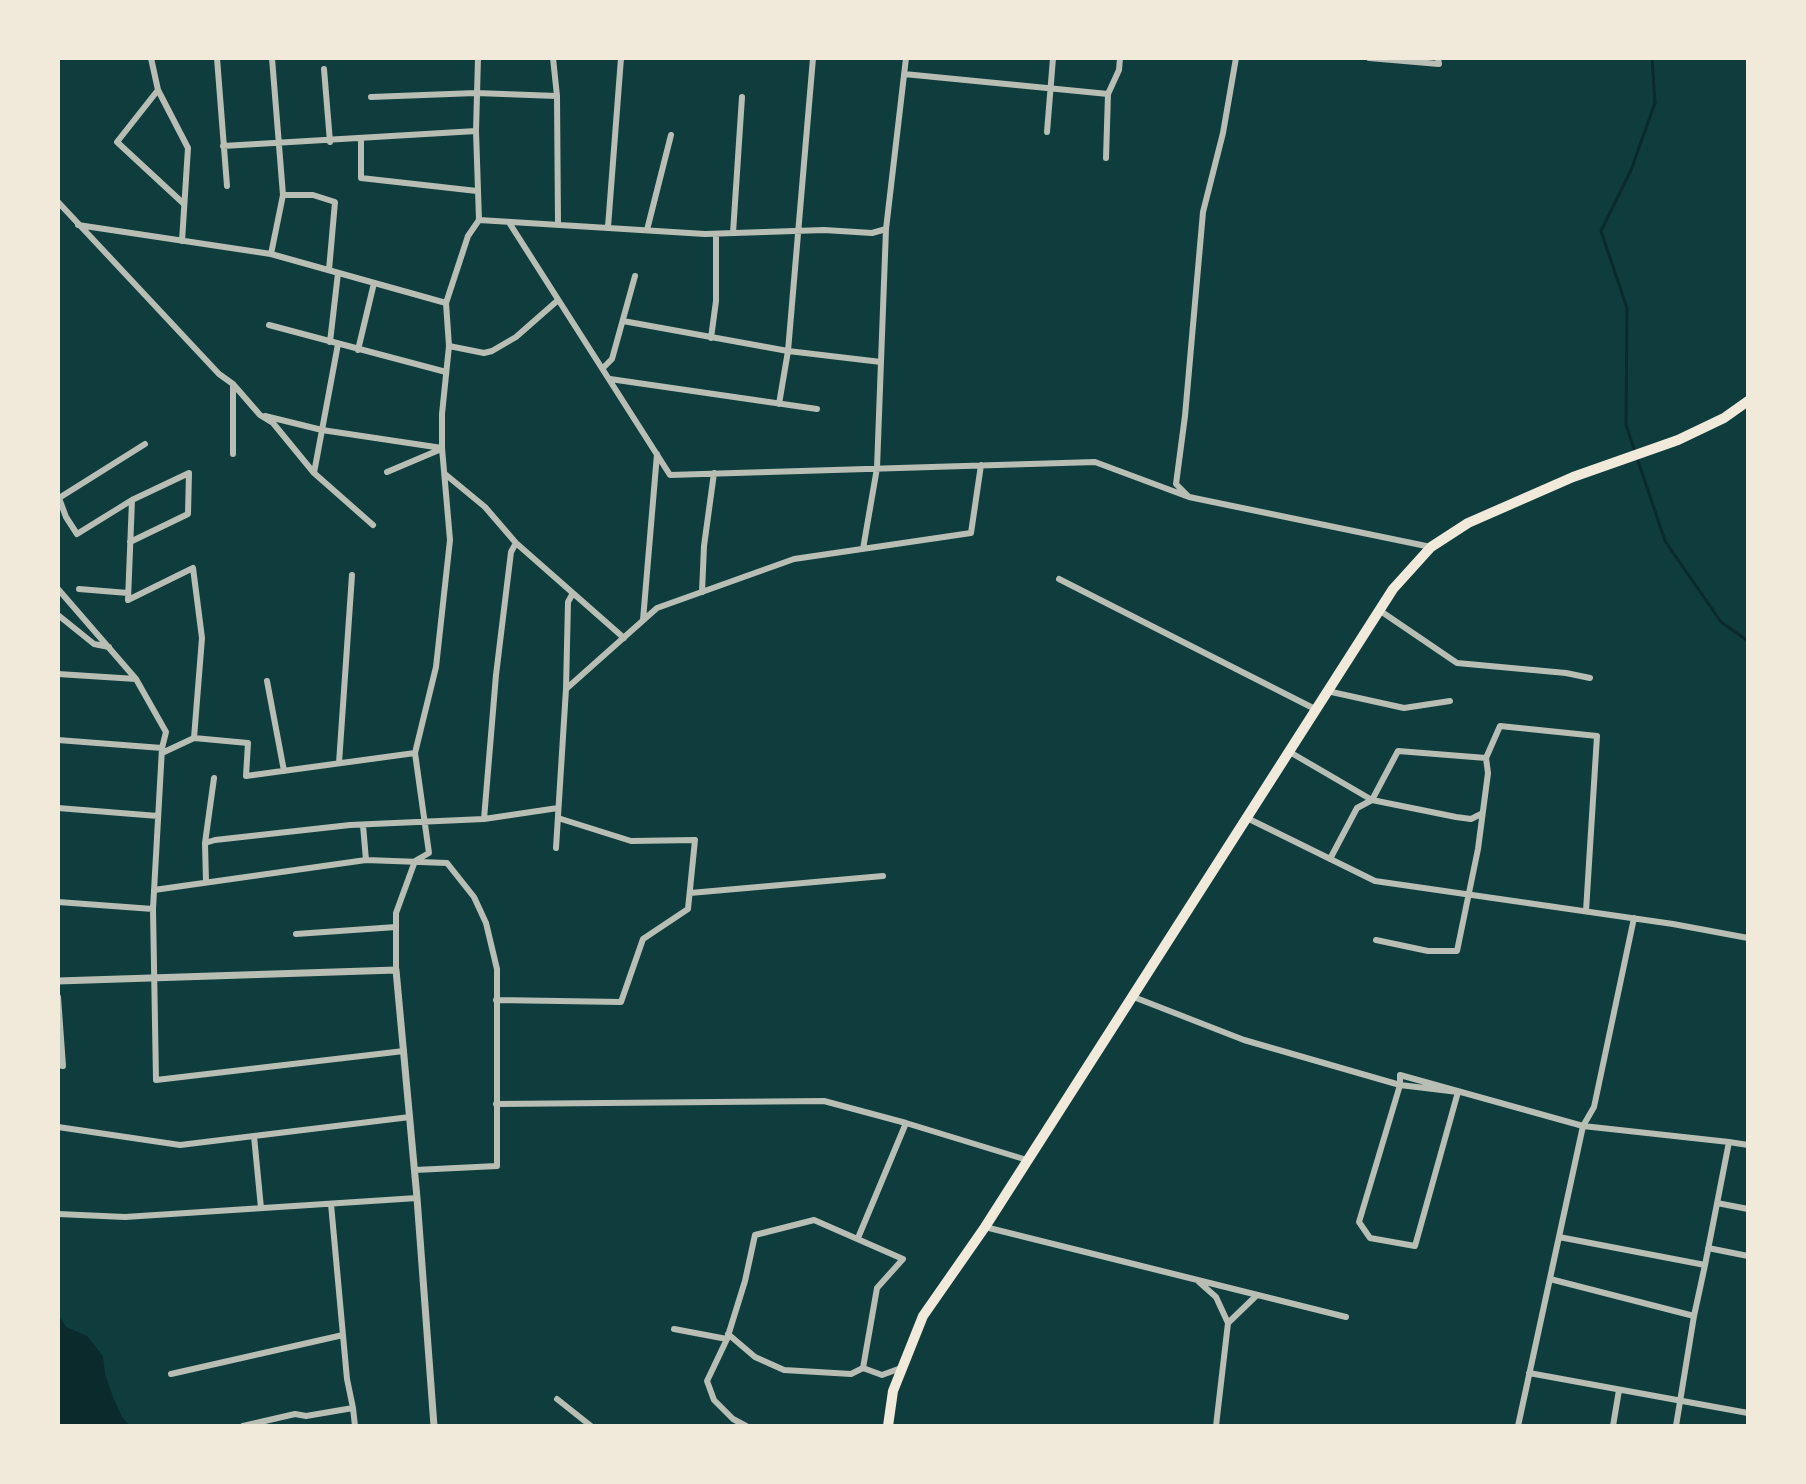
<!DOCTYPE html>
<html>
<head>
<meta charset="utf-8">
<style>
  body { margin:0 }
  #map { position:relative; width:1806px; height:1484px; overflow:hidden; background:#0f3d3e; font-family:Roboto,sans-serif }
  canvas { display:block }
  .frame { position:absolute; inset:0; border:60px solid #f1e9da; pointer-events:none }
</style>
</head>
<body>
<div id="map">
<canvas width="1806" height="1484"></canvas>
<div class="frame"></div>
</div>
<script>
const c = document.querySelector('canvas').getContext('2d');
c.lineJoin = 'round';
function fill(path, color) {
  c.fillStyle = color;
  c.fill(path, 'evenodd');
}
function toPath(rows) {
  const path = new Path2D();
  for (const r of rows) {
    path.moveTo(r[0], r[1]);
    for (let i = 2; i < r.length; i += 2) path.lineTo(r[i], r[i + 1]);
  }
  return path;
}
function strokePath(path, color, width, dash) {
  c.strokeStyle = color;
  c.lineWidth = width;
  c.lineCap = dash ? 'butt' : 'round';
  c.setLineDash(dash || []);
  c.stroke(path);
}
fill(toPath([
  [58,1314,66,1327,87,1336,103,1356,105,1374,113,1397,122,1417,130,1426,58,1426]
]), '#0a2a2b');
strokePath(toPath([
  [1652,58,1655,103,1631,170,1601,231,1627,308,1626,425,1665,541,1721,622,1748,641]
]), '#0a2a2b', 3);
strokePath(toPath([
  [151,58,158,90,117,142,184,204],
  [217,58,227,186],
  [553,58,557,96],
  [1236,58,1223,133,1203,212,1185,416,1176,484,1189,497,1431,547],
  [1369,58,1439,64,1438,58],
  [324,69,330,142],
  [904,74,1108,94],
  [158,90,188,148,182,241],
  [371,97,476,93,557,96,558,224],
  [476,131,478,58],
  [1047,132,1053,58],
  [361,139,361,178,477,191],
  [223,146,476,131,479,220],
  [1106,158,1108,94,1119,70,1120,58],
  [283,195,313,195,335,202,329,270],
  [58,202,219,374,233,384,260,415,273,423,314,473,373,525],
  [510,224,670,475,1095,462,1189,497],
  [78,225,271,254,446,303],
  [608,227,621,58],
  [647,230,671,135],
  [733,233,742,97],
  [271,254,283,195,272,58],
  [623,321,788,351,881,362],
  [269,325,446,372],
  [711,338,716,301,716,234],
  [330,342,338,273],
  [449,346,484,353,492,351,516,337,557,301],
  [358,350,374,283],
  [603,368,612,359,635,276],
  [610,379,817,409],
  [779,404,788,351,813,58],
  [265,416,322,430,442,448],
  [145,444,59,498,66,517,77,534,132,500,128,600,193,568,202,638,194,738,162,753],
  [233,454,233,385],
  [387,472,439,450],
  [314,473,338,344],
  [445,474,485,507,516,543,624,638],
  [130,542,188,514,189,473,132,500],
  [863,549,877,468,886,229],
  [1059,579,1315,709],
  [58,589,136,679],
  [79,589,128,593],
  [702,592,704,546,714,473],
  [1379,610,1457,663,1566,673,1590,678],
  [58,615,94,644,109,647],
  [643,620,657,454],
  [58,674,136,679,166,732,162,748,58,740],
  [267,681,284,771],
  [566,689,568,602,573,593],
  [1327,691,1404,708,1450,701],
  [194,738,248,743,246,776,415,753,429,853,415,861,396,913,396,970],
  [162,748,153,909,156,1080,404,1051],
  [1288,751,1372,800,1398,751,1486,758,1488,773,1478,849,1457,951,1428,951,1376,940],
  [415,753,436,667,450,540,442,448,442,414,449,346,446,303,468,236,479,220,705,234,824,230,872,233,886,229,906,58],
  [1486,758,1500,726,1597,736,1586,911],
  [339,763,352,575],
  [58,808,158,816],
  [1245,817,1375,881,1673,924,1748,938],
  [484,819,496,675,511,552,516,543],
  [205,843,214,778],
  [556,848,566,689,657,608,794,559,971,533,981,465],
  [1330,859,1357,808,1372,800,1456,817,1471,819,1481,814],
  [366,860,447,863,474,897,486,923,497,969,497,1166,415,1170],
  [206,882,205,843,215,840,350,825,484,819,558,808],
  [154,890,366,860,363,825],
  [690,893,883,876],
  [58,902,153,909],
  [1634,918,1594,1107,1583,1126,1729,1142],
  [296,934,396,927],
  [1131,996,1244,1040,1400,1085,1359,1222,1370,1238,1415,1246,1458,1092],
  [58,997,63,1066,58,1065],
  [496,1000,621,1002,643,939,688,909,695,840,631,841,558,818],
  [1458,1092,1400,1085,1400,1075,1583,1126,1518,1426],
  [496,1104,824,1101,906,1123,1027,1160],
  [58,1127,180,1145,410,1117],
  [254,1136,261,1208],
  [1717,1203,1748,1209],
  [58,1214,125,1217,417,1198],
  [985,1227,1346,1317],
  [858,1238,906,1123],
  [1708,1248,1748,1256],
  [1705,1265,1729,1142,1748,1145],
  [1550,1279,1694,1316,1705,1265,1559,1237],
  [1199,1282,1216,1297,1228,1323,1257,1295],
  [674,1329,727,1339],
  [728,1334,755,1357,784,1370,851,1374,863,1368,882,1375,901,1368],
  [1529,1373,1748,1413],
  [171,1374,343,1335],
  [557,1399,591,1426],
  [353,1408,355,1426],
  [243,1426,295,1414,306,1416,353,1408,347,1379,331,1204],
  [746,1426,733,1419,714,1400,707,1381,727,1339,745,1281,755,1235,814,1220,903,1259,877,1288,863,1368],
  [1216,1426,1228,1323],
  [1613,1426,1619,1390],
  [1676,1426,1694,1316]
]), '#b8beb3', 6);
strokePath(toPath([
  [58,981,396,970,417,1198,434,1426]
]), '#b8beb3', 7);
strokePath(toPath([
  [888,1426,893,1391,923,1316,985,1227,1393,589,1431,547,1468,523,1573,477,1678,440,1724,418,1748,401]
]), '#f1e9da', 10);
</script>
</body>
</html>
